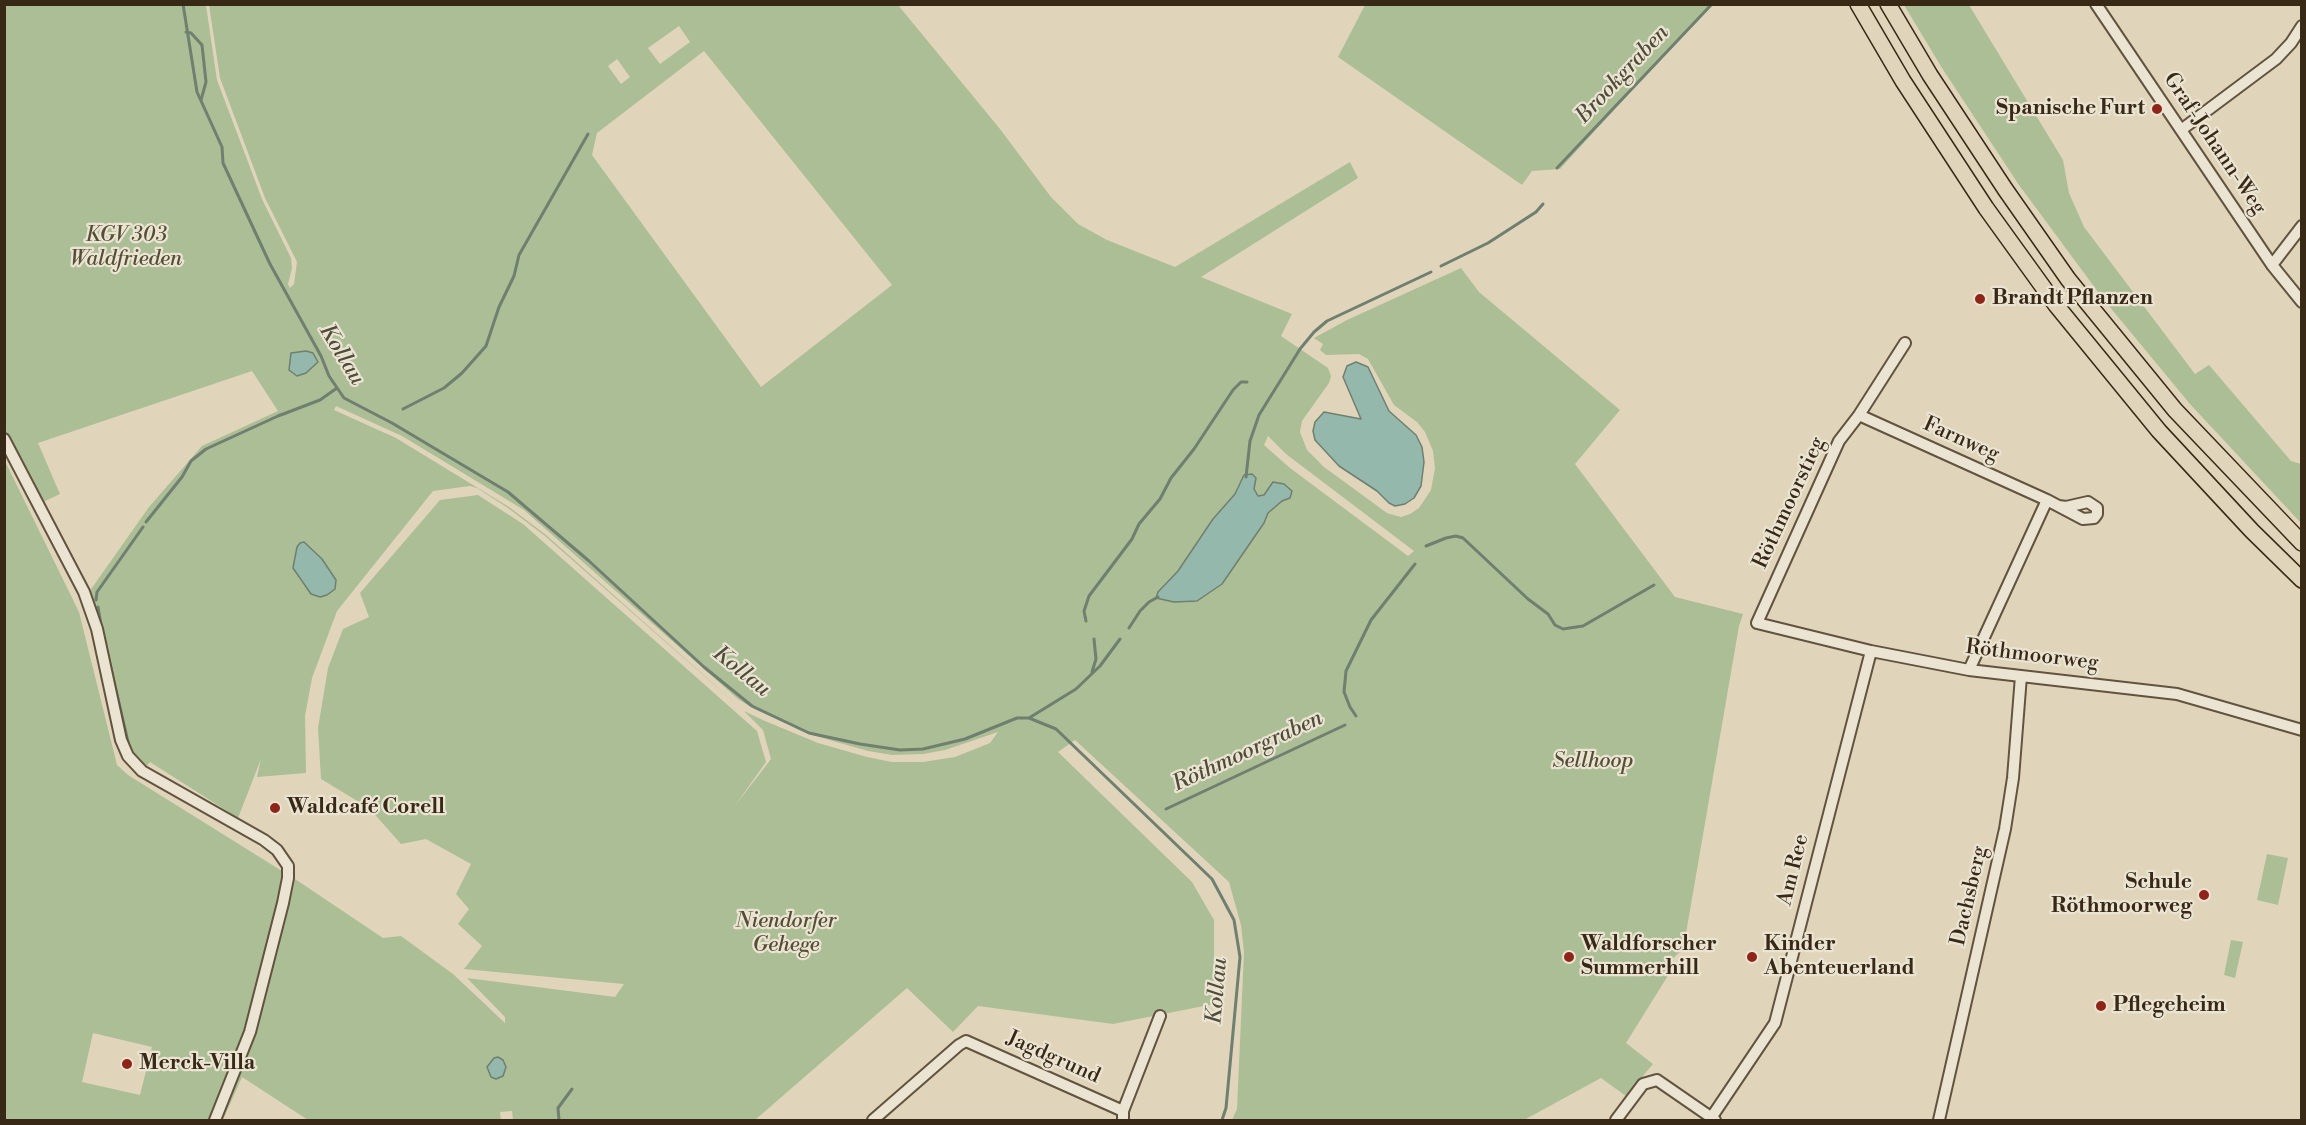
<!DOCTYPE html>
<html>
<head>
<meta charset="utf-8">
<style>
  body { margin:0 }
  #map { position:relative; width:2306px; height:1125px; overflow:hidden; background:#e0d5ba; font-family:"Libre Bodoni",serif }
  canvas { display:block }
  .frame { position:absolute; inset:0; border:6px solid #382816; pointer-events:none }
</style>
</head>
<body>
<div id="map">
<canvas width="2306" height="1125"></canvas>
<div class="frame"></div>
</div>
<script>
const c = document.querySelector('canvas').getContext('2d');
c.lineJoin = 'round';
function fill(path, color) {
  c.fillStyle = color;
  c.fill(path, 'evenodd');
}
function toPath(rows) {
  const path = new Path2D();
  for (const r of rows) {
    path.moveTo(r[0], r[1]);
    for (let i = 2; i < r.length; i += 2) path.lineTo(r[i], r[i + 1]);
  }
  return path;
}
function strokePath(path, color, width, dash) {
  c.strokeStyle = color;
  c.lineWidth = width;
  c.lineCap = dash ? 'butt' : 'round';
  c.setLineDash(dash || []);
  c.stroke(path);
}
function write(font, color, halo, rows, align = 'center') {
  c.font = font + ' "Libre Bodoni",serif';
  c.lineWidth = 4.5;
  c.setLineDash([]);
  c.textBaseline = 'middle';
  c.strokeStyle = halo;
  c.fillStyle = color;
  for (const [text, x, y, turn = 0] of rows) {
    c.save();
    c.translate(x, y);
    c.rotate((+turn || 0) * Math.PI / 180);
    c.textAlign = isNaN(turn) ? turn : align;
    if (halo) c.strokeText(text, 0, 0);
    c.fillText(text, 0, 0);
    c.restore();
  }
}
fill(toPath([
  [5,5,206,5,217,80,262,199,291,258,292,268,288,284,290,288,294,284,297,262,265,198,220,78,209,5,898,5,1000,129,1051,197,1078,224,1107,240,1175,267,1350,162,1358,178,1201,277,1292,314,1281,336,1328,368,1331,376,1329,383,1302,421,1300,432,1307,450,1324,467,1387,513,1401,517,1410,514,1419,508,1431,490,1435,468,1433,451,1425,432,1417,422,1394,405,1368,359,1359,354,1326,355,1320,350,1323,344,1314,338,1347,320,1461,268,1479,292,1620,410,1575,464,1675,597,1743,614,1739,626,1684,945,1682,950,1669,962,1674,966,1626,1043,1653,1064,1626,1096,1601,1078,1524,1120,1232,1120,1237,1109,1244,952,1241,925,1229,882,1075,740,1058,752,1192,882,1214,920,1214,1004,1113,1024,978,1006,953,1032,907,988,755,1120,513,1120,512,1111,500,1112,501,1120,308,1120,242,1077,223,1120,5,1120,4,459,79,612,117,765,128,775,298,881,383,938,401,936,453,974,505,1023,505,1017,467,978,615,997,624,984,464,969,482,946,458,924,469,909,456,894,471,864,426,839,401,844,369,808,321,779,318,728,328,668,343,629,369,617,360,593,440,500,478,495,523,524,757,731,766,762,734,807,771,759,763,730,744,711,545,536,508,508,477,488,470,486,433,491,337,611,312,678,305,716,306,773,257,777,261,759,238,818,150,762,146,767,132,754,126,742,89,592,149,507,202,446,278,411,252,371,38,443,60,494,43,502,5,429],
  [679,26,690,42,660,64,648,48],
  [704,51,892,285,761,387,592,155,597,133],
  [617,59,630,77,621,84,608,66],
  [336,406,402,436,524,510,738,699,754,709,812,735,868,751,892,755,923,754,945,750,998,732,990,743,955,757,923,762,892,762,867,757,818,743,765,721,744,711,546,535,509,507,396,438,334,410],
  [1268,436,1286,454,1414,551,1408,556,1290,468,1264,445],
  [1244,475,1258,496,1264,496,1270,487,1290,498,1282,501,1268,513,1264,523,1222,584,1158,592,1178,571,1213,519,1235,494],
  [304,542,322,559,311,594,299,578],
  [93,1033,152,1047,140,1095,82,1082],
  [1365,5,1365,4,1710,5,1560,169,1532,171,1522,185,1338,57],
  [1904,5,1969,5,2063,160,2069,193,2084,227,2195,374,2209,365,2291,461,2301,464,2301,523,2190,404,2104,300,2019,185,1942,68],
  [2267,854,2288,858,2278,905,2257,900],
  [2231,940,2243,942,2235,978,2224,975]
]), '#acbe95');
const water = toPath([
  [306,351,313,353,318,362,306,373,297,376,289,370,291,353,306,351],
  [1356,362,1368,367,1389,411,1416,435,1422,447,1424,462,1421,486,1414,498,1405,504,1395,506,1389,503,1377,491,1339,466,1315,440,1313,431,1315,422,1324,412,1361,419,1343,377,1347,366,1356,362],
  [1252,474,1256,478,1254,489,1258,496,1264,495,1273,482,1284,484,1292,491,1290,498,1282,501,1268,513,1264,523,1222,584,1197,601,1174,602,1156,598,1158,592,1178,571,1213,519,1235,494,1244,475,1252,474],
  [304,542,322,559,336,580,335,589,327,595,320,597,311,594,293,568,297,547,300,543,304,542],
  [498,1057,503,1060,506,1067,503,1076,496,1079,491,1077,487,1067,494,1058,498,1057]
]);
fill(water, '#94b9ac');
strokePath(water, '#6f7f70', 1.5);
strokePath(toPath([
  [183,4,197,92,222,147,223,163,270,264,321,356,329,376,344,398,392,423,508,492,589,561,704,667,752,706,809,733,860,744,900,750,923,749,965,739,1017,718,1029,718,1056,729,1212,879,1234,920,1240,957,1226,1108,1222,1120],
  [186,32,191,33,202,45,206,82,201,100],
  [1557,168,1712,4],
  [1441,266,1488,243,1536,212,1543,204],
  [403,409,444,388,462,373,486,346,499,307,514,276,519,255,588,134],
  [1246,477,1250,441,1259,415,1300,349,1314,332,1327,321,1431,272],
  [146,522,182,477,191,461,206,449,278,416,320,400,337,388],
  [1426,546,1446,538,1456,536,1463,538,1528,599,1548,614,1555,625,1563,629,1583,626,1654,585],
  [96,600,97,592,143,527],
  [98,607,102,631],
  [1086,621,1084,611,1089,596,1132,539,1139,524,1160,499,1171,478,1194,449,1233,390,1241,382,1247,382],
  [1129,628,1140,611,1149,602,1158,597],
  [105,643,129,746],
  [1092,672,1096,659,1094,639],
  [1356,716,1350,707,1344,692,1346,671,1371,620,1415,564],
  [1029,718,1076,689,1100,666,1120,639],
  [1166,809,1345,725],
  [559,1120,558,1108,572,1089]
]), '#6f7f70', 3);
const minor = toPath([
  [2096,4,2272,265,2302,302],
  [2181,130,2276,59,2291,43,2302,26],
  [2272,265,2302,226],
  [1905,343,1859,415,1839,441,1757,623,1871,651,1969,670,2177,694,2302,730],
  [1859,415,2047,500,2083,519,2094,518,2097,514,2097,508,2088,502,2066,507,2059,506],
  [4,439,84,592,97,629,121,740,128,756,142,771,264,840,277,850,288,866,288,878,283,903,250,1032,215,1120],
  [1969,670,2047,500],
  [1711,1118,1775,1023,1871,651],
  [873,1120,959,1045,966,1041,1123,1111],
  [1123,1120,1123,1111,1160,1016],
  [1616,1120,1643,1084,1657,1080,1715,1120],
  [1939,1120,2005,829,2013,778,2021,676]
]);
const highway = toPath([
  [1858,4,1903,81,1986,208,2056,305,2159,431,2252,531,2302,580],
  [1888,4,1930,75,2005,189,2068,279,2175,410,2302,543]
]);
strokePath(minor, '#62533f', 14);
strokePath(highway, '#382816', 18);
strokePath(minor, '#ebe4d2', 10);
strokePath(highway, '#e0d5ba', 15);
for (const [x, y, r, color] of [
  [2157,109,6,"#8f2418"],
  [1980,299,6,"#8f2418"],
  [275,808,6,"#8f2418"],
  [2204,895,6,"#8f2418"],
  [1569,957,6,"#8f2418"],
  [1752,957,6,"#8f2418"],
  [2101,1006,6,"#8f2418"],
  [127,1064,6,"#8f2418"]
]) {
  const dot = new Path2D();
  dot.arc(x, y, r, 0, 2 * Math.PI);
  c.fillStyle = color;
  c.fill(dot);
  strokePath(dot, '#ebe4d2', 2);
}
write('bold 21px', '#382816', '#ebe4d2', [
  ["Spanische Furt",2145,109,"right"],
  ["Brandt Pflanzen",1992,299],
  ["Waldcafé Corell",287,808],
  ["Schule",2192,883,"right"],
  ["Röthmoorweg",2192,907,"right"],
  ["Waldforscher",1581,945],
  ["Summerhill",1581,969],
  ["Kinder",1764,945],
  ["Abenteuerland",1764,969],
  ["Pflegeheim",2113,1006],
  ["Merck-Villa",139,1064]
], 'left');
write('21px', '#382816', '#ebe4d2', [
  ["Graf-Johann-Weg",2214,144,56],
  ["Farnweg",1961,440,24],
  ["Röthmoorstieg",1790,503,-65],
  ["Röthmoorweg",2032,656,7],
  ["Am Ree",1794,870,-76],
  ["Dachsberg",1970,896,-77],
  ["Jagdgrund",1053,1058,24]
]);
write('italic 21px', '#554e36', '#ebe4d2', [
  ["KGV 303",126,236],
  ["Waldfrieden",126,260],
  ["Sellhoop",1593,762],
  ["Niendorfer",786,922],
  ["Gehege",786,946]
]);
write('italic 22px', '#4f4c3c', '#ebe4d2', [
  ["Brookgraben",1623,75,-47],
  ["Kollau",341,355,59],
  ["Kollau",741,672,39],
  ["Röthmoorgraben",1248,752,-25],
  ["Kollau",1218,991,-85]
]);
</script>
</body>
</html>
